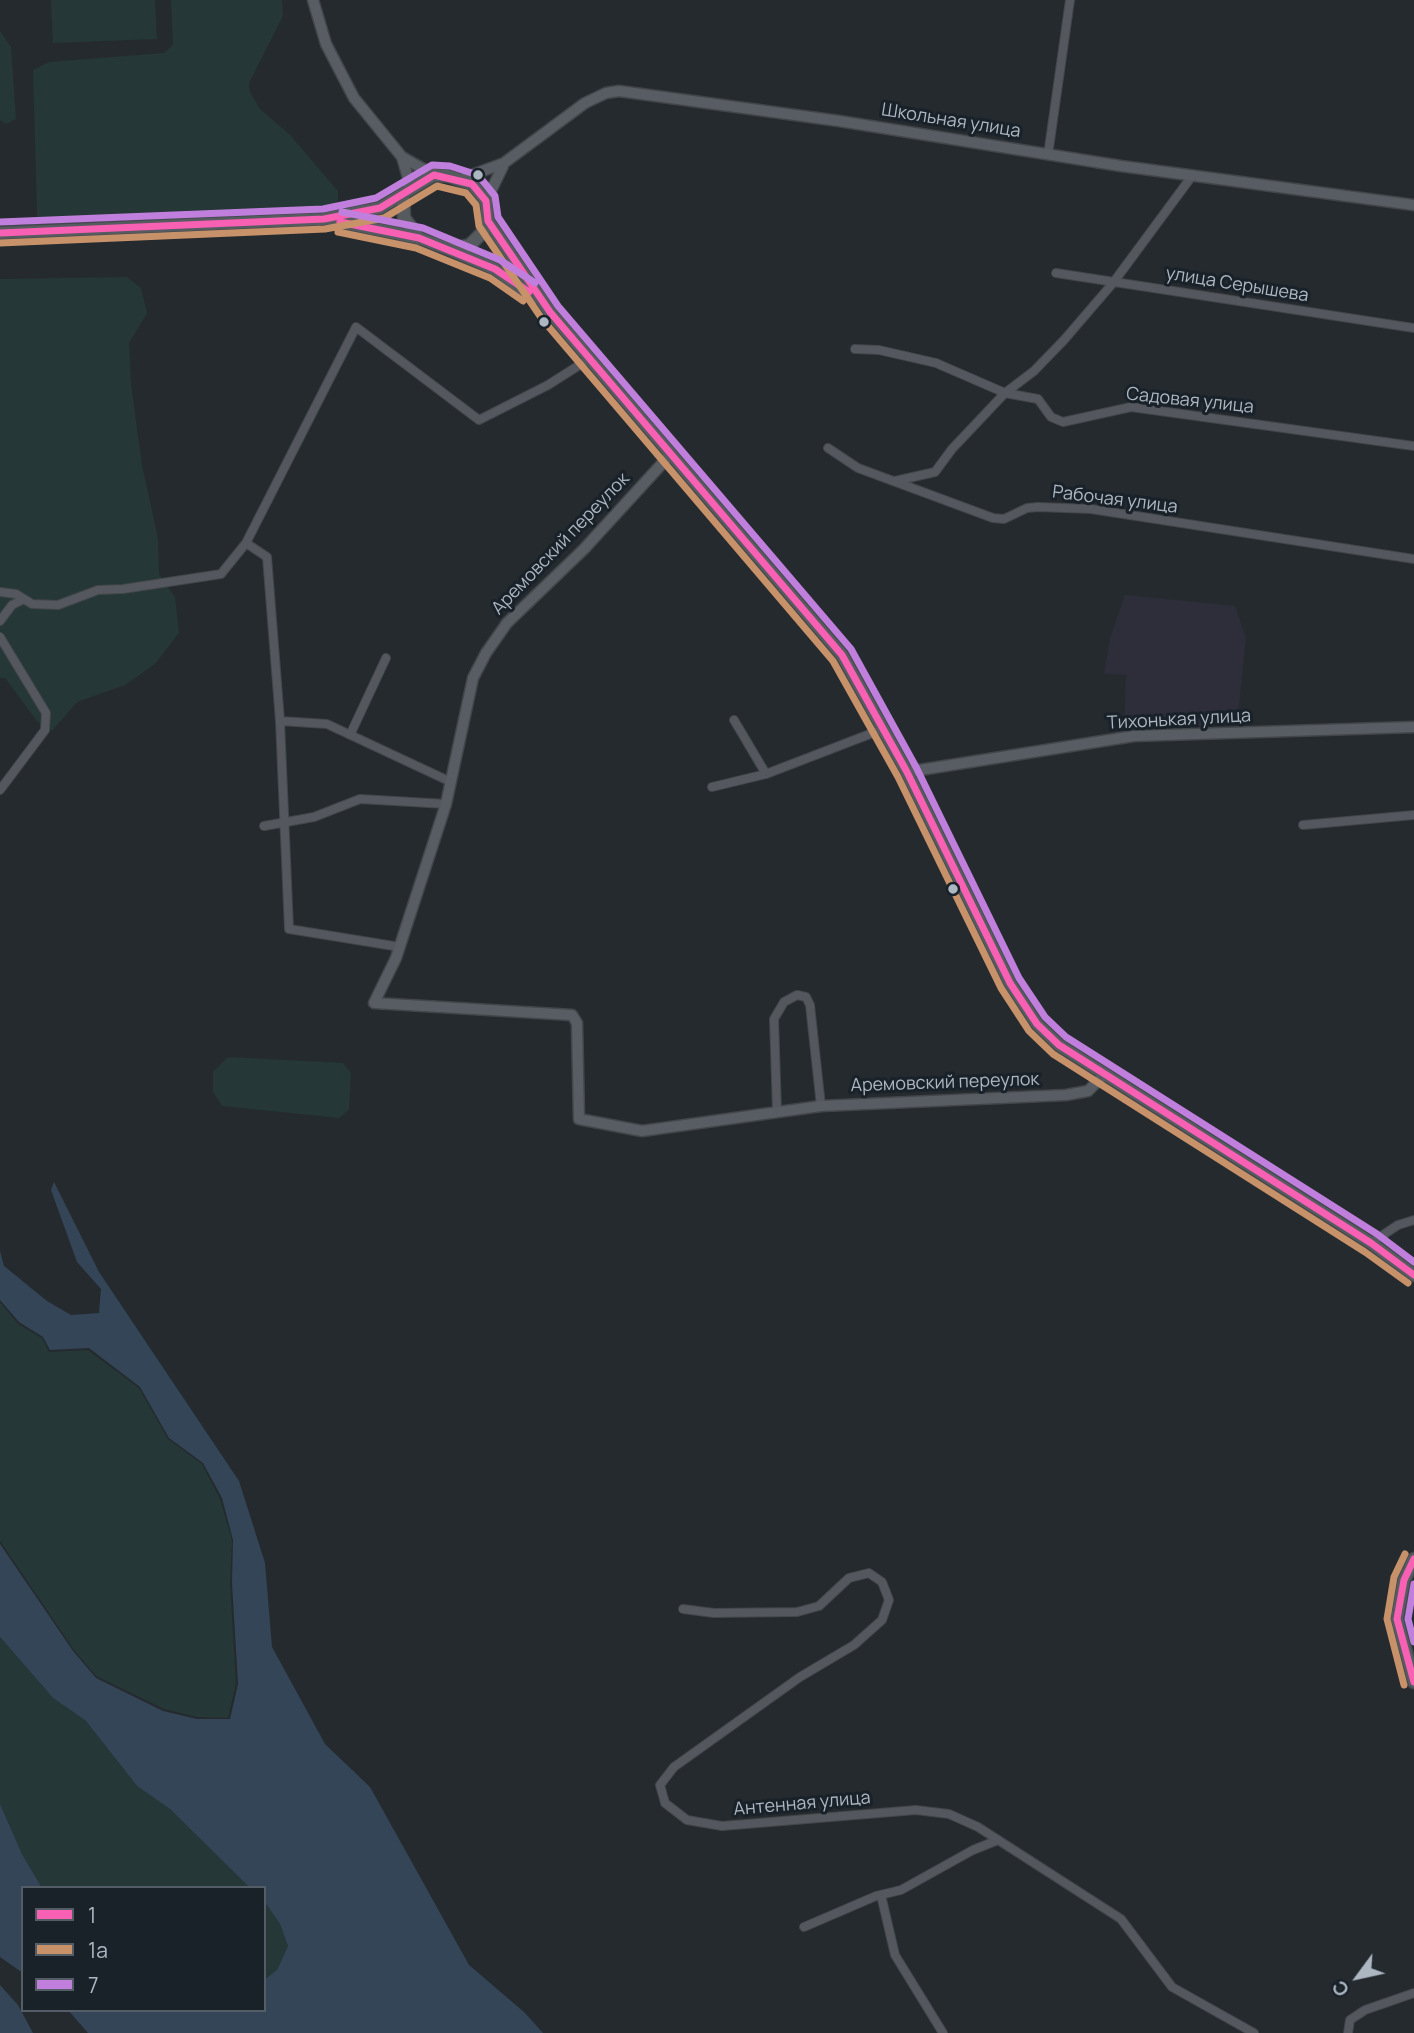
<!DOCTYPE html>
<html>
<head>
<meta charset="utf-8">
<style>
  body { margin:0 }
  #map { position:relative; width:1414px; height:2033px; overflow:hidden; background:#252a2f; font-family:Manrope,sans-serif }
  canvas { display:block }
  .legend { position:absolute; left:21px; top:1886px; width:245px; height:126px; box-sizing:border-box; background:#192129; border:2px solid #545d66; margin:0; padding:9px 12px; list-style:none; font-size:21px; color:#adb7c2 }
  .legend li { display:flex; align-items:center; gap:14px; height:35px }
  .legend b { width:35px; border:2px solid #545d66 }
  .north { position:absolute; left:1323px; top:1942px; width:70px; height:70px; -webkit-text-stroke:5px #192129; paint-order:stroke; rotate:237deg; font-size:19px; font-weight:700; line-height:28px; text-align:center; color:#adb7c2 }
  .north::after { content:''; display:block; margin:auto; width:24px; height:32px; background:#adb7c2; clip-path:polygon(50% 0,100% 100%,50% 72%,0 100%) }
</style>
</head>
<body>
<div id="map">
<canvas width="1414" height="2033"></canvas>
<ul class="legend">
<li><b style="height:9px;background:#f860b3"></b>1</li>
<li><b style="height:9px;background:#c7916a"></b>1а</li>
<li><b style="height:9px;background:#c07fdc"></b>7</li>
</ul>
<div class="north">С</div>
</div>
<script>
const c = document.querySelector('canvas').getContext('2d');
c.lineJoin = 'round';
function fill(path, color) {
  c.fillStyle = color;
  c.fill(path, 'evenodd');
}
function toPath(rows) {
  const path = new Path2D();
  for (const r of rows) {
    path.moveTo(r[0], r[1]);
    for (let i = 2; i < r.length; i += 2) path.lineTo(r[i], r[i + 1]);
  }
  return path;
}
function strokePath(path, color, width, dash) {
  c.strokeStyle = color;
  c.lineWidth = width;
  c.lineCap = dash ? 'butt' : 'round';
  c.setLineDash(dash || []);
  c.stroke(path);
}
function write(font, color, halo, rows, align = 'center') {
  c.font = font + ' Manrope,sans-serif';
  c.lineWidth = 6;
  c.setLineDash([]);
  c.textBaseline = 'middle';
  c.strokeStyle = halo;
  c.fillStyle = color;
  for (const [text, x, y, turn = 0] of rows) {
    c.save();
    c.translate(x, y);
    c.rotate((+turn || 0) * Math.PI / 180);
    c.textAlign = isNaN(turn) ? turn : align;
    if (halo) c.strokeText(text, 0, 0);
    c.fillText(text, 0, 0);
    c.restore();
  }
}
fill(toPath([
  [1125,595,1235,606,1246,638,1237,725,1124,728,1126,675,1104,674,1110,638]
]), '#2d2e39');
fill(toPath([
  [51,0,155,0,157,39,53,43],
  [171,0,282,0,283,16,249,83,250,92,260,109,290,135,338,191,338,201,331,206,47,224,37,216,33,70,49,62,164,53,173,45],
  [0,31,11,47,16,119,6,124,0,120],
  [127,277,141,288,147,313,129,343,131,384,142,465,158,538,159,574,175,597,179,633,155,664,125,685,77,702,52,731,37,721,5,678,0,678,0,279],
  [228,1057,343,1063,351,1073,349,1110,339,1118,222,1106,213,1092,213,1072],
  [0,1302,18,1324,42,1338,49,1352,88,1350,139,1388,168,1439,202,1464,220,1499,232,1540,230,1583,236,1684,228,1718,197,1717,164,1709,96,1676,74,1650,0,1541],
  [0,1637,53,1698,86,1721,137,1786,170,1809,250,1888,42,1888,22,1854,0,1804],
  [264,1901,280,1924,288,1946,277,1970,264,1980]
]), '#253736');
fill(toPath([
  [54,1182,99,1272,239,1481,265,1563,272,1647,325,1744,370,1787,469,1965,524,2012,543,2033,88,2033,68,2010,264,2010,264,1980,277,1970,288,1946,280,1924,264,1901,264,1888,250,1888,170,1809,137,1786,86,1721,53,1698,0,1637,0,1544,73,1651,96,1678,163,1711,197,1719,230,1719,238,1684,232,1583,233,1540,222,1498,203,1463,169,1438,140,1387,89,1348,50,1350,43,1337,19,1322,0,1300,0,1251,4,1266,47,1301,71,1315,99,1313,101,1289,77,1262,51,1190],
  [0,1804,22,1854,42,1888,23,1888,23,1973,0,1957],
  [0,1985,18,2005,33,2033,0,2033]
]), '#334557');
const street = toPath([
  [1048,155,1070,0],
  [1056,273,1414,328],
  [855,349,879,350,936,363,1005,393,1038,399,1051,417,1063,422,1131,407,1414,446],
  [828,448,858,468,993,518,1004,519,1027,508,1038,507,1091,509,1414,559],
  [895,481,935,472,952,449,1005,393,1034,371,1064,340,1113,283,1192,176],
  [246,543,267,557,280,721,289,929,400,947],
  [0,592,16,594,32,604,58,605,98,590,123,589,221,574,246,543,356,327,479,420,548,385,589,359],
  [0,621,12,605,24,599],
  [0,637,46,713,45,730,0,790],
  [734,720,766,774,883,729],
  [280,721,327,724,451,782],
  [350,735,386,658],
  [712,787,766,774],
  [1303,825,1414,815],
  [264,826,314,817,360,799,446,804],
  [777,1111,774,1019,784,1002,797,995,806,997,810,1005,821,1106],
  [1371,1243,1398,1225,1414,1220],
  [683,1609,714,1613,797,1612,819,1606,849,1578,869,1573,882,1582,889,1600,882,1620,854,1645,800,1677,674,1767,660,1785,665,1803,687,1820,722,1826,916,1810,949,1814,978,1827,1121,1919,1172,1987,1254,2033],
  [881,1895,895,1955,943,2033],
  [804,1927,876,1896,901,1890,973,1850,998,1840],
  [1348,2033,1350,2020,1365,2010,1414,1993]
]);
const secondary = toPath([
  [313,0,326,44,354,98,402,157,434,175],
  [402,157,409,181,408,189],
  [461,179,504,163,585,103,606,93,619,91,839,121,1121,166,1414,205],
  [486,201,503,166],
  [670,455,584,549,507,623,486,653,473,678,446,804,396,958,374,1003,572,1015,577,1023,579,1119,642,1131,821,1106,1066,1095,1088,1091,1105,1074],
  [907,772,1134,736,1414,727]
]);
const primary = toPath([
  [403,196,404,218,419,238],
  [332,220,419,238,451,250,495,269,534,298],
  [0,233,324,219,380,208,434,175,448,176,472,184,486,201,488,221,550,312,842,655,907,772,1010,983,1037,1024,1059,1045,1371,1243,1414,1275],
  [451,250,470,245,482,233,488,221],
  [1414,1559,1404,1580,1397,1619,1414,1682]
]);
strokePath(street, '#42464a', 10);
strokePath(secondary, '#42464a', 13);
strokePath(primary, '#42474c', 15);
strokePath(street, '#54585e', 8);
strokePath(secondary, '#585d63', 10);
strokePath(primary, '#565b60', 12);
strokePath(toPath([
  [340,222,419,238,495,269,529,292],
  [0,233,324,219,380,208,434,175,472,184,486,201,488,221,550,312,842,655,907,772,1010,983,1037,1024,1059,1045,1371,1243,1414,1275],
  [1414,1559,1404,1580,1397,1619,1414,1682]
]), '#f860b3', 7);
strokePath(toPath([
  [338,232,416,248,490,278,523,301],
  [0,243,325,229,384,218,437,186,466,193,476,205,479,226,542,319,833,661,898,777,1001,988,1029,1031,1053,1054,1365,1252,1408,1283],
  [1404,1685,1387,1619,1394,1577,1405,1554]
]), '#c7916a', 7);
strokePath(toPath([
  [342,212,423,228,500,260,535,283],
  [0,222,323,209,376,198,432,165,450,166,478,175,495,196,498,217,558,306,851,649,916,767,1019,978,1045,1017,1066,1037,1377,1234,1414,1262],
  [1414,1584,1408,1619,1414,1642]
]), '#c07fdc', 7);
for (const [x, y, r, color] of [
  [478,175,6,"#adb7c2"],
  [544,322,6,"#adb7c2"],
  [953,889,6,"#adb7c2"]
]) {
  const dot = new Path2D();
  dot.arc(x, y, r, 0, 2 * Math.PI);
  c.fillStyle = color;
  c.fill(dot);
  strokePath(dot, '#192129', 2.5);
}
write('18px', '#adb7c2', '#192129', [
  ["Школьная улица",951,121,9],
  ["улица Серышева",1237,285,9],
  ["Садовая улица",1190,401,6],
  ["Рабочая улица",1115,500,7],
  ["Аремовский переулок",561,544,-46],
  ["Тихонькая улица",1179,720,-3],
  ["Аремовский переулок",945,1083,-2],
  ["Антенная улица",802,1804,-5]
]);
</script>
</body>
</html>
